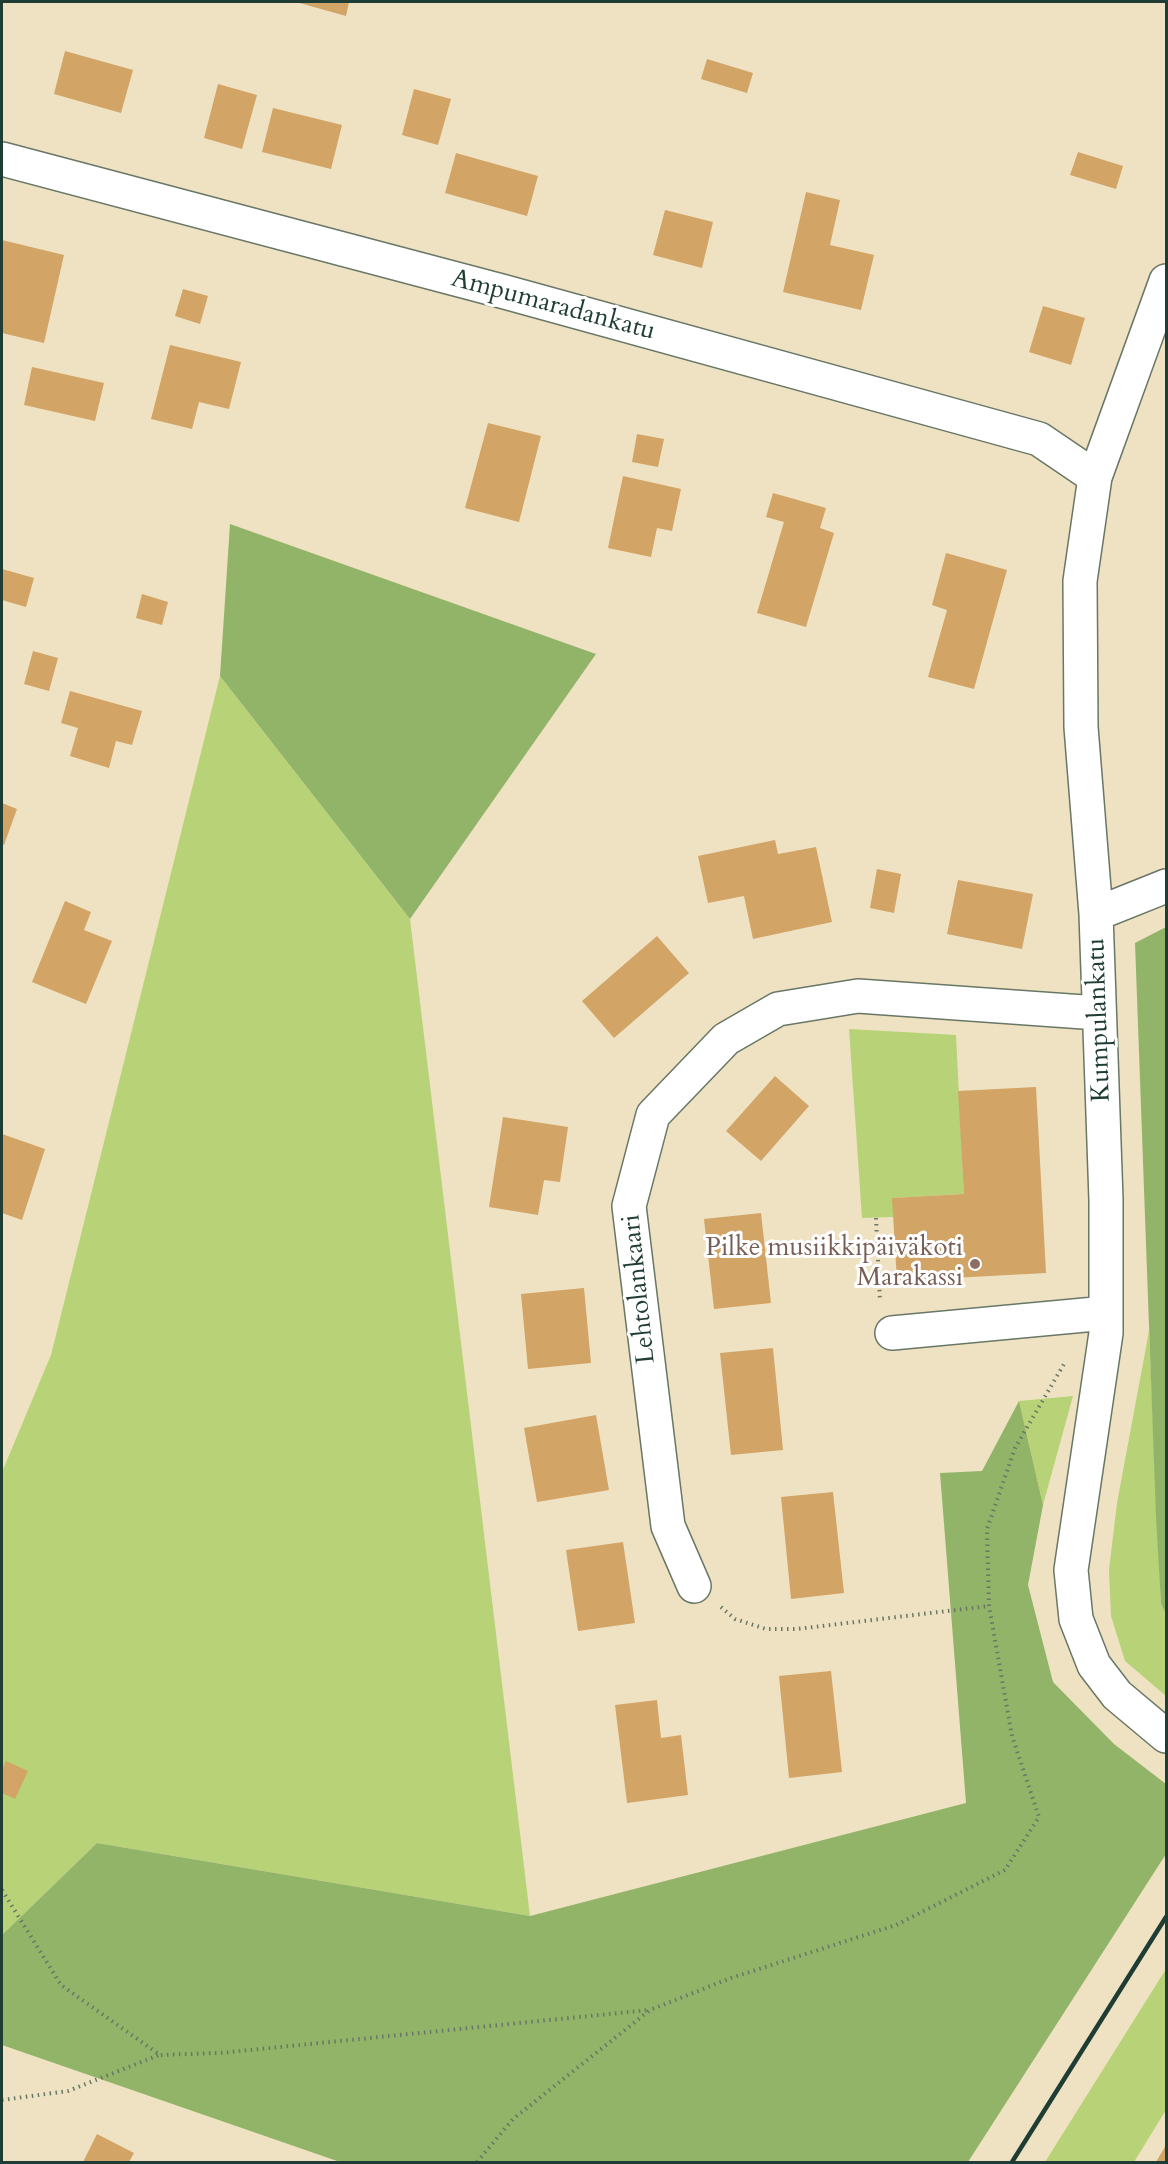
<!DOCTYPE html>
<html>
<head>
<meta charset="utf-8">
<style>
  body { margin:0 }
  #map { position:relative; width:1168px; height:2164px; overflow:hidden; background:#efe2c3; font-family:Cardo,serif }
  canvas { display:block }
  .frame { position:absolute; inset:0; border:3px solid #1f3d34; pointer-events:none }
</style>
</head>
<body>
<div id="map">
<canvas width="1168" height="2164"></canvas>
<div class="frame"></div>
</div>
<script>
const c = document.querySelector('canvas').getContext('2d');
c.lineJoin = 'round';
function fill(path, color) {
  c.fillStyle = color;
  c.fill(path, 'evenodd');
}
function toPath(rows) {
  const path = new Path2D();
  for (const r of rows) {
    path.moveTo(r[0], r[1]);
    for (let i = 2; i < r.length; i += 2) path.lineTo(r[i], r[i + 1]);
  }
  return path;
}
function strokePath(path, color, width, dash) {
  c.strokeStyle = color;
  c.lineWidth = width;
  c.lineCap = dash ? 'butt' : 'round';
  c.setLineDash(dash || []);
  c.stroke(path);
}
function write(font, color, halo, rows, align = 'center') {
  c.font = font + ' Cardo,serif';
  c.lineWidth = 6;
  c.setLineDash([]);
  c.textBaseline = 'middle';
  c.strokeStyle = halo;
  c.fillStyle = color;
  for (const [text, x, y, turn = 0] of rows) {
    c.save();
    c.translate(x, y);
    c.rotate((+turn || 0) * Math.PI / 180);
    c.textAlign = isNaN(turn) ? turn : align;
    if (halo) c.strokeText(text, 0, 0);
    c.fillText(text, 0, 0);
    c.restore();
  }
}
fill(toPath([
  [220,676,410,919,530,1916,97,1843,2,1935,2,1472,51,1355],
  [849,1029,956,1035,964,1194,893,1198,893,1217,862,1218],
  [1149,1331,1161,1604,1166,1614,1166,1696,1125,1661,1111,1616,1109,1570,1117,1503],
  [1073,1396,1043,1505,1019,1401],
  [1166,1969,1166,2110,1134,2162,1045,2162]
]), '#b8d277');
fill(toPath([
  [230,524,596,654,410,919,220,676],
  [1166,927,1166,1614,1161,1604,1156,1517,1135,943],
  [1019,1401,1043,1505,1028,1585,1053,1682,1114,1744,1166,1784,1166,1854,968,2162,340,2162,2,2045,2,1935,97,1843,530,1916,966,1803,940,1473,982,1471]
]), '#92b468');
fill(toPath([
  [296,2,349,2,346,16],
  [65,51,133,70,121,113,54,94],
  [707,59,753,73,747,93,701,79],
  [218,84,257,95,242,149,204,138],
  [414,89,451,99,438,145,402,135],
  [273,108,342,125,331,169,262,152],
  [1078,152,1123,166,1116,189,1070,175],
  [456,153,538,176,527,216,445,193],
  [806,192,840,200,830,245,874,255,861,310,783,292],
  [665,210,713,222,702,268,653,255],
  [2,240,64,255,44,343,2,333],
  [183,289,208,296,200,324,175,316],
  [1043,306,1085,318,1071,365,1029,352],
  [170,345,241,362,229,409,199,402,192,429,151,419],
  [32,367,104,383,95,421,24,405],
  [488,423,541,436,519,522,465,508],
  [637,434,664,439,658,467,632,462],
  [623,476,681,489,672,531,657,528,651,557,608,548],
  [773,493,826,508,820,528,834,533,806,627,757,613,784,522,766,517],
  [946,553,1007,570,974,689,928,677,947,610,932,605],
  [2,569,34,578,26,607,2,600],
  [142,594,168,602,162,625,136,618],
  [33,651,58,658,49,691,24,684],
  [70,691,142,711,132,745,116,741,109,768,70,756,78,728,61,723],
  [2,803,17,809,4,845,2,844],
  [775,840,778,854,816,847,832,922,753,939,744,896,708,903,698,856],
  [877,869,901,874,894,913,870,908],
  [958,880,1033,894,1022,949,947,934],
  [65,901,91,912,84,930,112,941,86,1004,32,982],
  [657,936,689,973,614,1038,582,1001],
  [775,1076,809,1106,761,1161,726,1131],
  [1036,1087,1046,1273,897,1281,892,1198,964,1194,958,1091],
  [503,1117,568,1127,560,1182,544,1180,538,1215,489,1207],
  [2,1134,45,1149,22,1220,2,1213],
  [761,1213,771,1303,714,1309,704,1219],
  [584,1288,591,1363,528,1369,521,1294],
  [773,1348,783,1450,731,1455,720,1353],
  [596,1415,609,1490,537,1502,524,1428],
  [833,1492,844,1593,791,1599,781,1497],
  [623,1542,635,1623,578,1631,566,1550],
  [831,1671,842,1772,789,1778,779,1676],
  [657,1700,661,1738,681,1735,688,1795,627,1803,615,1705],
  [6,1761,28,1771,15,1799,2,1793,2,1770],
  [97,2134,134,2153,129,2162,83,2162],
  [1166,2145,1166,2162,1156,2162]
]), '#d2a466');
const minor = toPath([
  [2,159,505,292,1039,439,1095,477],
  [1166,281,1095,477,1080,581,1081,727,1096,914,1106,1200,1106,1333,1071,1570,1076,1619,1094,1665,1117,1695,1166,1736],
  [1096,914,1166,886],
  [892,1333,1106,1313],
  [694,1586,668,1526,629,1206,653,1115,726,1039,778,1009,858,996,1098,1013]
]);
strokePath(minor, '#687766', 36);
strokePath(toPath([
  [876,1218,880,1301],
  [721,1607,735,1619,766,1629,797,1629,989,1606],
  [2,1890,61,1985,160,2055,220,2053,649,2010],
  [2,2100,68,2091,159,2055],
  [477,2162,513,2119,650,2010,731,1978,896,1925,1005,1870,1039,1817,1012,1736,989,1606,987,1529,1015,1448,1064,1364]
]), '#687766', 4, [1.5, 4.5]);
strokePath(minor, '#fff', 33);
strokePath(toPath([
  [1012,2162,1166,1917]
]), '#1f3d34', 4.5);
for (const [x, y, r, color] of [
  [975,1264,6,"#8d6e63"]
]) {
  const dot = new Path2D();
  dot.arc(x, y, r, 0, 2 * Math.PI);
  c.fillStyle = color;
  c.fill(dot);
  strokePath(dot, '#fff', 2);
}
write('26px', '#1f3d34', '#fff', [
  ["Ampumaradankatu",553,306,15],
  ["Kumpulankatu",1100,1020,-92],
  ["Lehtolankaari",640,1289,-96]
]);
write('26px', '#785e54', '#fff', [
  ["Pilke musiikkipäiväkoti",963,1249],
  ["Marakassi",963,1279]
], 'right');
</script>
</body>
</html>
